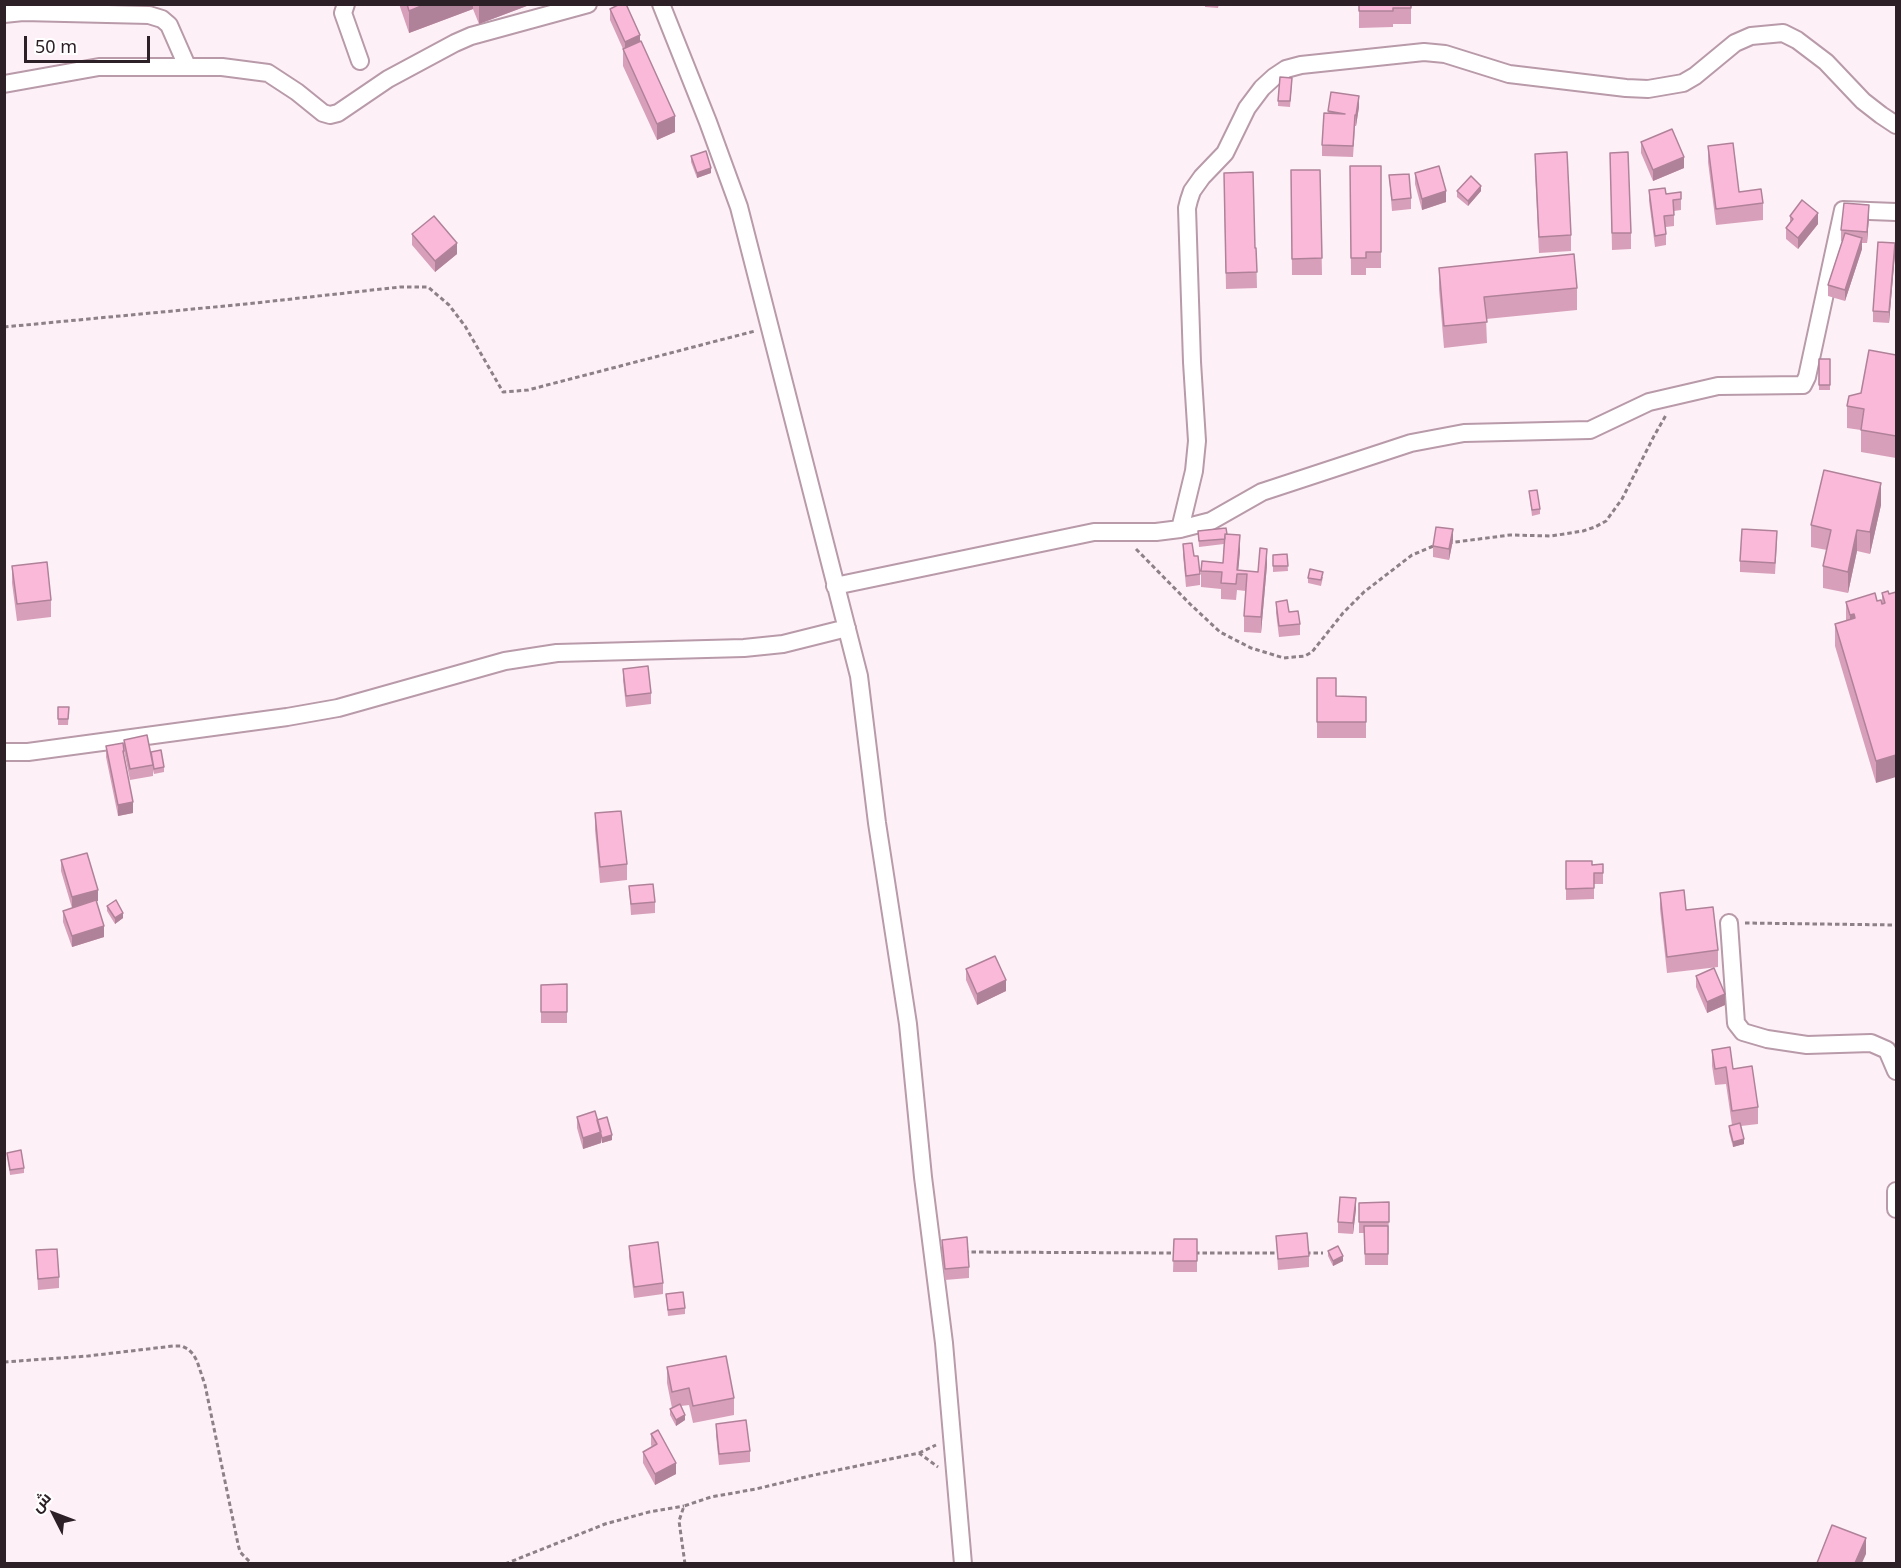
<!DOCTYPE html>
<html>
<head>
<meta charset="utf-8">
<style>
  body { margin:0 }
  #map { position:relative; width:1901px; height:1568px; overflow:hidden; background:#fef0f7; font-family:"Noto Sans",Cairo,sans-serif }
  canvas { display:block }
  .frame { position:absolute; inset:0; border:6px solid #2d2127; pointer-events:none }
  .north { position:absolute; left:24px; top:1484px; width:60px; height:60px; -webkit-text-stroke:4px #fff; paint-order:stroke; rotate:312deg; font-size:16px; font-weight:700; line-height:24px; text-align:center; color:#2d2127 }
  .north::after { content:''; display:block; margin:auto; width:21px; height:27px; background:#2d2127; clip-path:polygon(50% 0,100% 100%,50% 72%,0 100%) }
  .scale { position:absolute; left:24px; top:36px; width:126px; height:27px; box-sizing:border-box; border:3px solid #2d2127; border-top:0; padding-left:8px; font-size:18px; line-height:21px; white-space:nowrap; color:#2d2127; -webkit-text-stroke:4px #fff; paint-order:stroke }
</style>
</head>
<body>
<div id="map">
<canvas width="1901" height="1568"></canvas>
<div class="frame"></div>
<div class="north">ش</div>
<div class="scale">50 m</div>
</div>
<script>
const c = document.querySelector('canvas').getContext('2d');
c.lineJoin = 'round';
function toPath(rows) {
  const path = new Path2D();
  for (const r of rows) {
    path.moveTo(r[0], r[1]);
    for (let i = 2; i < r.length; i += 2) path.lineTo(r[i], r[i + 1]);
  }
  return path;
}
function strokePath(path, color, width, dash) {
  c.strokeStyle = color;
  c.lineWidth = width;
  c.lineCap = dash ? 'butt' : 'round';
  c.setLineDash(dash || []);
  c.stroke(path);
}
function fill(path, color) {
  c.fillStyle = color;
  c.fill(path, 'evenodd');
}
const minor = toPath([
  [346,4,343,13,360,61],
  [661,4,708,122,739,207,859,676,877,823,908,1024,923,1177,944,1343,963,1564],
  [23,12,149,15,162,19,169,25,187,66],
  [4,14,23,12,20,4],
  [4,84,99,67,222,67,268,73,297,92,323,113,330,115,338,113,388,79,455,43,471,36,588,4],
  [1180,529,1211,521,1262,492,1411,443,1464,433,1590,430,1649,402,1718,386,1803,385,1807,377,1843,210,1896,212],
  [835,586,1094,532,1156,532,1180,529,1194,471,1197,441,1192,362,1187,208,1189,200,1192,191,1202,177,1225,153,1247,108,1262,88,1274,77,1286,69,1301,65,1424,52,1445,54,1509,74,1626,88,1648,89,1683,83,1695,76,1735,43,1751,36,1783,33,1797,40,1826,62,1863,101,1881,115,1896,125],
  [4,752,28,752,287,717,338,708,505,661,557,653,744,648,783,644,847,628],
  [1729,923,1736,1023,1743,1032,1767,1039,1807,1045,1871,1043,1887,1050,1896,1071],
  [1896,1191,1896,1209]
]);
strokePath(minor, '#b89aa9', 20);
strokePath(toPath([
  [4,327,246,304,400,287,428,287,449,305,465,326,503,392,528,390,755,331],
  [1448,543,1510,535,1551,536,1583,531,1595,527,1606,521,1622,499,1654,436,1666,415],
  [1136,549,1190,604,1220,632,1251,648,1284,658,1305,656,1312,652,1343,613,1364,592,1412,555,1436,545],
  [1745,923,1896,925],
  [964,1252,1176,1253],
  [1195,1253,1278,1253],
  [1306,1253,1323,1253],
  [4,1362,88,1356,173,1346,182,1346,188,1349,193,1354,197,1361,205,1385,238,1544,240,1552,252,1564],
  [919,1453,936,1445],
  [505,1564,605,1524,649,1512,684,1506],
  [685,1564,679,1521,684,1506,711,1497,756,1489,814,1475,919,1453,938,1467]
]), '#8d8086', 3, [4.5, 3]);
strokePath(minor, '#fff', 16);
fill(toPath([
  [399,4,532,4,479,24,473,9,409,33],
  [1205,4,1219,4,1218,8,1205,7],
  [1359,4,1411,4,1411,24,1393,24,1393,27,1359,28],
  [610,9,640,42,675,132,657,140,623,66,623,49,610,20],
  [1292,83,1290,107,1278,106,1278,101],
  [1331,92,1359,107,1356,126,1355,126,1353,157,1322,156,1322,145,1328,114],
  [1641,142,1684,168,1653,181,1641,153],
  [1708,146,1739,192,1763,203,1763,220,1716,225,1708,162],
  [1610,153,1631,233,1631,249,1612,250],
  [1535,154,1571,235,1571,251,1539,253,1535,171],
  [691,156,711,173,697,178,691,162],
  [1350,166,1381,166,1381,268,1366,268,1366,275,1351,275],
  [1291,170,1320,170,1322,275,1292,275],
  [1415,173,1446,202,1422,210,1415,184],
  [1389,175,1411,198,1411,209,1392,211],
  [1224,189,1255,248,1256,248,1257,288,1226,289],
  [1649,190,1666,194,1681,199,1681,210,1674,211,1674,226,1666,227,1666,245,1655,247,1649,201],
  [1457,191,1481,191,1468,206,1457,197],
  [1790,216,1818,224,1798,249,1786,239,1786,228,1790,223],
  [1869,216,1867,243,1862,243,1862,249,1845,301,1828,296,1828,285,1842,241,1841,241,1841,230],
  [412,234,457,254,435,272,412,245],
  [1895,254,1889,323,1873,322,1873,311],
  [1439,268,1577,288,1577,310,1486,319,1487,343,1444,348,1439,289],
  [1896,355,1896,458,1861,452,1861,430,1847,428,1847,406,1861,393],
  [1819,359,1830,359,1830,390,1819,390],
  [1529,491,1540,509,1540,514,1532,516],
  [1881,505,1870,554,1857,551,1848,593,1823,588,1823,566,1827,550,1811,547,1811,525],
  [1198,531,1227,534,1240,551,1238,570,1258,572,1267,565,1261,633,1244,632,1244,616,1246,591,1237,590,1236,600,1221,599,1221,589,1201,587,1201,571,1223,563,1224,544,1199,547],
  [1453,540,1449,560,1433,557,1433,546],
  [1777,542,1775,574,1740,572,1740,561],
  [1183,544,1194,556,1200,574,1200,585,1186,587,1183,555],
  [1287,554,1288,571,1273,572,1273,555],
  [12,566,51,600,51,617,17,621,12,583],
  [1323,577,1321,586,1308,583,1308,578],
  [1888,591,1876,783,1835,646,1835,624,1846,621,1846,602,1877,601,1882,603,1882,593],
  [1276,602,1300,624,1300,635,1279,637,1276,613],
  [623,669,651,693,651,704,626,707,623,680],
  [1317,678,1336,696,1366,697,1366,738,1317,738],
  [58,707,69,707,68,725,58,725],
  [124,740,164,767,164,772,154,774,153,770,153,776,130,780,124,751],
  [106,746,124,758,133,813,118,816,106,757],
  [595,813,627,864,627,880,600,883,595,830],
  [61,860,98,901,96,901,104,937,72,947,63,922,63,911,72,908,61,871],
  [1566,861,1592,865,1603,864,1603,884,1594,884,1594,899,1566,900],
  [629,886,655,902,655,913,631,915],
  [1660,893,1686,910,1718,950,1718,967,1667,973,1660,909],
  [107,906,123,918,115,924,107,911],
  [966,969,1006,991,977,1005,966,980],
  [1696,976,1725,1005,1707,1013,1696,987],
  [567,984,567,1023,541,1023,541,985],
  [1712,1050,1733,1069,1758,1107,1758,1124,1741,1126,1744,1144,1733,1147,1729,1132,1729,1126,1732,1125,1726,1084,1715,1085,1712,1066],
  [577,1117,597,1120,612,1140,602,1143,601,1140,601,1143,583,1149,577,1128],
  [7,1153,24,1168,24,1173,10,1175],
  [1389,1202,1388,1265,1365,1265,1364,1233,1359,1233,1359,1203],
  [1356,1209,1353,1234,1338,1233,1338,1222],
  [1276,1236,1309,1256,1309,1267,1278,1270],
  [1174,1239,1197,1239,1197,1272,1173,1272],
  [942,1240,969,1267,969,1278,945,1280,942,1251],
  [629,1246,663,1283,663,1294,634,1298,629,1257],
  [36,1250,59,1277,59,1288,38,1290],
  [1328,1251,1343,1261,1333,1266,1328,1256],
  [666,1294,685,1308,685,1314,668,1316],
  [667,1367,734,1398,734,1415,693,1423,689,1405,681,1406,685,1420,676,1426,670,1415,670,1409,672,1408,667,1383],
  [716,1424,750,1451,750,1462,719,1465,716,1435],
  [651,1434,676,1474,655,1485,643,1463,643,1452,652,1447,651,1445]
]), '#d89fbb');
fill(toPath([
  [426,4,473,4,473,9,409,33,409,11],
  [479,4,532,4,479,24],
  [640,35,640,46,625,53,625,42],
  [1359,96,1359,107,1356,126,1356,115],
  [675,116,675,132,657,140,657,124],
  [1684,157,1684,168,1653,181,1653,170],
  [711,168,711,173,697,178,697,173],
  [1481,186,1481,191,1468,206,1468,201],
  [1446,191,1446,202,1422,210,1422,199],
  [1869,205,1869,216,1867,243,1867,232],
  [1818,213,1818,224,1798,249,1798,238],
  [1862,238,1862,249,1845,301,1845,290],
  [457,243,457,254,435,272,435,261],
  [1895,243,1895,254,1889,323,1889,312],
  [1881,483,1881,505,1870,554,1870,532],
  [1453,529,1453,540,1449,560,1449,549],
  [1857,530,1857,551,1848,593,1848,572],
  [1240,535,1240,551,1238,574,1237,574],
  [1267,549,1267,565,1261,633,1261,617],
  [1854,614,1854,636,1850,637,1850,615],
  [1896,755,1896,777,1876,783,1876,761],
  [133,802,133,813,118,816,118,805],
  [98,890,98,901,72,908,72,897],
  [123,913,123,918,115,924,115,918],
  [104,926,104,937,72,947,72,936],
  [1006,980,1006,991,977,1005,977,994],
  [1725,994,1725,1005,1707,1013,1707,1002],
  [601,1132,601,1143,583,1149,583,1138],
  [612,1135,612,1140,602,1143,602,1138],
  [1744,1139,1744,1144,1733,1147,1733,1142],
  [1356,1198,1356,1209,1353,1234,1353,1223],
  [1343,1256,1343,1261,1333,1266,1333,1261],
  [685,1415,685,1420,676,1426,676,1420],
  [676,1463,676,1474,655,1485,655,1474],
  [1866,1538,1866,1554,1862,1563,1855,1563]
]), '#b08299');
const building = toPath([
  [407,4,426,4,409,11,407,4],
  [620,4,626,4,640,35,625,42,610,9,620,4],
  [1359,4,1411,4,1411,8,1393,8,1393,11,1359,11,1359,4],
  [641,41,675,116,657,124,623,49,641,41],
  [1280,77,1292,78,1290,101,1278,101,1280,77],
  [1331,92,1359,96,1356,115,1355,115,1353,146,1322,145,1324,113,1345,114,1328,111,1331,92],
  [1672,129,1684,157,1653,170,1641,142,1672,129],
  [1733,143,1739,192,1761,189,1763,203,1716,209,1708,146,1733,143],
  [706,151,711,168,697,173,691,156,706,151],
  [1567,152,1571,235,1539,237,1535,154,1567,152],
  [1628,152,1631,233,1612,233,1610,153,1628,152],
  [1350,166,1381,166,1381,252,1366,252,1366,258,1351,258,1350,166],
  [1439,166,1446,191,1422,199,1415,173,1439,166],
  [1291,170,1320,170,1322,258,1292,259,1291,170],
  [1253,172,1255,248,1256,248,1257,272,1226,273,1224,173,1253,172],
  [1409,174,1411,198,1392,200,1389,175,1409,174],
  [1471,176,1481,186,1468,201,1457,191,1471,176],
  [1665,188,1666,194,1681,192,1681,199,1673,200,1674,215,1664,216,1666,234,1655,236,1649,190,1665,188],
  [1802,200,1818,213,1798,238,1786,228,1793,219,1790,216,1802,200],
  [1844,203,1869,205,1867,232,1841,230,1844,203],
  [434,216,457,243,435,261,412,234,434,216],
  [1845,233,1862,238,1845,290,1828,285,1845,233],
  [1878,242,1895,243,1889,312,1873,311,1878,242],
  [1574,254,1577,288,1484,297,1487,322,1444,326,1439,268,1574,254],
  [1869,350,1896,355,1896,436,1861,430,1864,409,1847,406,1849,396,1861,393,1869,350],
  [1819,359,1830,359,1830,385,1819,385,1819,359],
  [1824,470,1881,483,1870,532,1857,530,1848,572,1823,566,1831,530,1811,525,1824,470],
  [1537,490,1540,509,1532,510,1529,491,1537,490],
  [1436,527,1453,529,1449,549,1433,546,1436,527],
  [1226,528,1227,534,1225,534,1225,539,1199,541,1198,531,1226,528],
  [1742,529,1777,531,1775,563,1740,561,1742,529],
  [1225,534,1240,535,1237,570,1258,572,1260,548,1267,549,1261,617,1244,616,1247,574,1237,574,1236,584,1221,583,1222,572,1201,571,1202,561,1223,563,1225,534],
  [1192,543,1194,556,1198,556,1200,574,1186,576,1183,544,1192,543],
  [1287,554,1288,566,1273,566,1273,555,1287,554],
  [47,562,51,600,17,604,12,566,47,562],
  [1310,569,1323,572,1321,580,1308,578,1310,569],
  [1888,591,1889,594,1896,592,1896,755,1876,761,1835,624,1855,618,1854,614,1850,615,1846,602,1875,593,1877,601,1881,600,1882,604,1885,603,1882,593,1888,591],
  [1287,600,1289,612,1298,611,1300,624,1279,626,1276,602,1287,600],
  [648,666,651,693,626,696,623,669,648,666],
  [1317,678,1336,678,1336,696,1366,697,1366,722,1317,722,1317,678],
  [58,707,69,707,68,719,58,719,58,707],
  [147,735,153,765,130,769,124,740,147,735],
  [123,743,124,751,123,751,133,802,118,805,106,746,123,743],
  [161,750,164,767,154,769,151,752,161,750],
  [621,811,627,864,600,867,595,813,621,811],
  [87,853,98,890,72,897,61,860,87,853],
  [1566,861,1592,861,1592,865,1603,864,1603,873,1594,873,1594,888,1566,889,1566,861],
  [653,884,655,902,631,904,629,886,653,884],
  [1684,890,1686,910,1713,907,1718,950,1667,957,1660,893,1684,890],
  [96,900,104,926,72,936,63,911,96,900],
  [116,900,123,913,115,918,107,906,116,900],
  [995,956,1006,980,977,994,966,969,995,956],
  [1714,968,1725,994,1707,1002,1696,976,1714,968],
  [567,984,567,1012,541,1012,541,985,567,984],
  [1730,1047,1733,1069,1752,1066,1758,1107,1732,1111,1726,1067,1715,1069,1712,1050,1730,1047],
  [595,1111,601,1132,583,1138,577,1117,595,1111],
  [607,1117,612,1135,602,1138,597,1120,607,1117],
  [1740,1123,1744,1139,1733,1142,1729,1126,1740,1123],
  [21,1150,24,1168,10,1170,7,1153,21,1150],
  [1340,1197,1356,1198,1353,1223,1338,1222,1340,1197],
  [1389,1202,1389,1222,1359,1222,1359,1203,1389,1202],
  [1364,1226,1388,1226,1388,1254,1365,1254,1364,1226],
  [1307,1233,1309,1256,1278,1259,1276,1236,1307,1233],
  [967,1237,969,1267,945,1269,942,1240,967,1237],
  [1174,1239,1197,1239,1197,1261,1173,1261,1174,1239],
  [658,1242,663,1283,634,1287,629,1246,658,1242],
  [1338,1246,1343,1256,1333,1261,1328,1251,1338,1246],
  [57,1249,59,1277,38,1279,36,1250,57,1249],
  [683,1292,685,1308,668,1310,666,1294,683,1292],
  [726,1356,734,1398,693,1406,689,1388,672,1392,667,1367,726,1356],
  [680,1404,685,1415,676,1420,670,1409,680,1404],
  [746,1420,750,1451,719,1454,716,1424,746,1420],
  [658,1430,676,1463,655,1474,643,1452,657,1444,651,1434,658,1430],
  [1832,1525,1866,1538,1855,1563,1817,1563,1832,1525]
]);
fill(building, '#fbb9da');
strokePath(building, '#b08299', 1.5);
</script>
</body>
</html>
